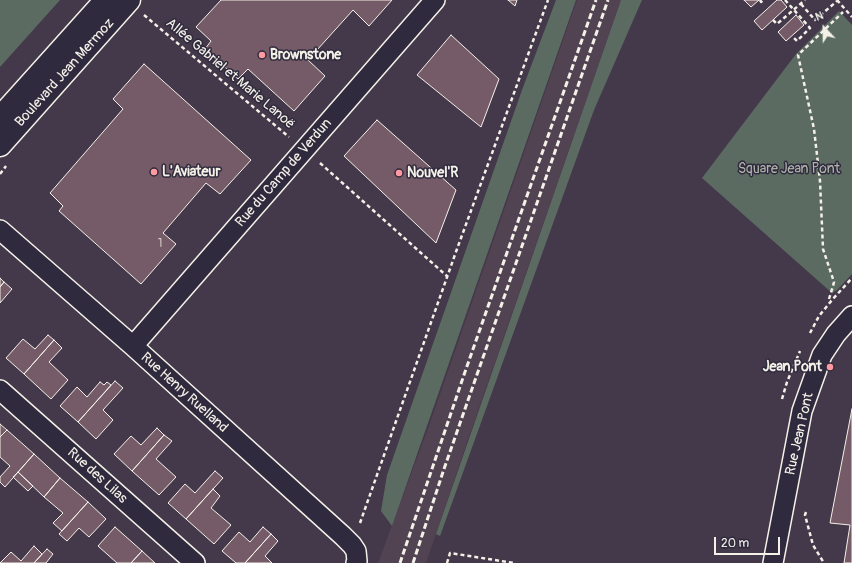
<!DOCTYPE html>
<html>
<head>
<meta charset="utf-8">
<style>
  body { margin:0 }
  #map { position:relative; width:852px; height:563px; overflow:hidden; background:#44394a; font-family:Pangolin,sans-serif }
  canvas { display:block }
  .north { position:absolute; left:804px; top:8px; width:40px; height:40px; -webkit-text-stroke:3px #2f2a3d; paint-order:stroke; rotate:338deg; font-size:11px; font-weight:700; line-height:16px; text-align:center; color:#f4f1e8 }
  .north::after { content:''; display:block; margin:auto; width:14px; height:18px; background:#f4f1e8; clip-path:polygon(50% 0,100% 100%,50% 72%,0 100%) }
  .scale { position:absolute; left:714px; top:537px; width:66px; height:18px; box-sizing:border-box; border:2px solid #f4f1e8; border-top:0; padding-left:5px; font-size:12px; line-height:14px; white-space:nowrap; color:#f4f1e8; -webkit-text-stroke:3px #2f2a3d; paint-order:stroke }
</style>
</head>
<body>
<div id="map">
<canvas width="852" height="563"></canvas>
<div class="north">N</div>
<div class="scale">20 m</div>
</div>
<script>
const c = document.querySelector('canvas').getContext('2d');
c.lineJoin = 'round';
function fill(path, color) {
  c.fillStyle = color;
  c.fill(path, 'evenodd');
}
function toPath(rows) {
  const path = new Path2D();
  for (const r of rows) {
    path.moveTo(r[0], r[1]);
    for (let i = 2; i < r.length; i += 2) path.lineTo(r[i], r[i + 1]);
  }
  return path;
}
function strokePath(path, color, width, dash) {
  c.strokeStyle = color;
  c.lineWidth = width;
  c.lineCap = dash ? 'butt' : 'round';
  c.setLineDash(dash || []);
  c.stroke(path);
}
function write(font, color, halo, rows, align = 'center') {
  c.font = font + ' Pangolin,sans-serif';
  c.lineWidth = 3;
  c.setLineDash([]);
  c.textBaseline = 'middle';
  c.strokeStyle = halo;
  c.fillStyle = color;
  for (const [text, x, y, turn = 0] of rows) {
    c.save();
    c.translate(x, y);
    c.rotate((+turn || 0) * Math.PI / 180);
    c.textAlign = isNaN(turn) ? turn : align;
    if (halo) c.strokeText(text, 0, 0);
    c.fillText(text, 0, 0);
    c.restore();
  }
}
fill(toPath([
  [577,0,621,0,464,451,426,563,378,563,430,423]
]), '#524353');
fill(toPath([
  [0,0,60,0,0,67],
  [556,0,576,0,392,526,381,511,387,475,522,90],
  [621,0,642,0,594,110,440,536,436,534],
  [839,11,852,25,852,274,837,290,832,293,702,178,796,54]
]), '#5c6b61');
const building = toPath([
  [221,0,392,0,369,26,353,10,308,60,325,76,294,111,248,69,238,79,205,49,211,41,196,27,221,0],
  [508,0,517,0,515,6,508,0],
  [744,0,759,0,751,7,744,0],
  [777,0,781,0,787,7,762,30,754,21,777,0],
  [796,15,804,25,786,41,778,32,796,15],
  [451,35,499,79,481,127,417,75,451,35],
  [144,64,251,160,220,194,206,183,163,233,176,244,141,284,59,211,63,206,50,193,123,109,113,99,144,64],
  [377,120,456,190,436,243,344,156,377,120],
  [0,278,4,282,0,287,0,278],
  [4,282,12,289,0,303,0,287,4,282],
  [48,335,54,340,24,374,6,358,23,339,35,349,48,335],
  [54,340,62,348,49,362,68,380,51,399,24,374,54,340],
  [115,381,123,388,103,410,113,420,96,439,78,422,115,381],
  [100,382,104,385,107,382,111,385,78,422,60,406,77,387,87,397,100,382],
  [852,409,852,563,844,563,850,525,830,523,852,409],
  [0,424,7,430,0,437,0,424],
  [157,428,164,435,132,471,114,454,131,436,141,445,157,428],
  [7,430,34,454,5,487,0,482,0,477,10,466,0,457,0,437,7,430],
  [164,435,172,441,156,459,176,477,159,495,132,471,164,435],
  [34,454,60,478,44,497,18,472,34,454],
  [215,471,223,478,186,519,168,503,185,484,195,493,215,471],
  [18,472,33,486,28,491,13,477,18,472],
  [60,478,88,502,62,531,53,523,63,513,44,497,60,478],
  [213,489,220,496,211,508,231,525,214,544,186,519,213,489],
  [88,502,106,519,89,537,79,528,67,541,59,534,88,502],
  [115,527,142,551,131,563,117,563,98,546,115,527],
  [263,527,271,534,245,563,236,563,222,551,239,532,250,542,263,527],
  [271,534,278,541,265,556,272,563,245,563,271,534],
  [34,546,42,554,34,563,0,563,11,552,21,561,34,546],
  [47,549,53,554,46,563,34,563,47,549],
  [142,551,155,563,131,563,142,551]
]);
fill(building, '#745b67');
strokePath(building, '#f4f1e8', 1);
const street = toPath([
  [0,230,133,346,343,536,352,545,356,551,357,561,356,563],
  [133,346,435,0],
  [0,390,195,563],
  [773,563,802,411,822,355,836,334,852,316]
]);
const primary = toPath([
  [0,118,106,0],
  [0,145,129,0]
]);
strokePath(street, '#f4f1e8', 22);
strokePath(primary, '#f4f1e8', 25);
strokePath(toPath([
  [760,0,761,2,763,0],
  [785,0,810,28,797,41,792,36],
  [837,0,852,17],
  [801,4,815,20,837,1],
  [144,15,289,137],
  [773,20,777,24,805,0],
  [320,163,448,277],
  [0,174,6,166],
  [829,299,833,286,834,282,823,249,820,181,814,129,798,55,843,12],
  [810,333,819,316,832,300,852,278],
  [782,399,787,382,800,351],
  [806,512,805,515,813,545,824,563],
  [360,523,457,249,548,0],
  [447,563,450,553,514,563]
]), '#f4f1e8', 2.5, [4, 3]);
strokePath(street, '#2f2a3d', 19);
strokePath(primary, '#2f2a3d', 22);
strokePath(toPath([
  [400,563,466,369,596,0],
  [413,563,444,469,608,0]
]), '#f4f1e8', 3, [6, 3]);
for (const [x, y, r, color] of [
  [262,55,4,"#ff9aa2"],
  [154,172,4,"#ff9aa2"],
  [399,173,4,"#ff9aa2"],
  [830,367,4,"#ff9aa2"]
]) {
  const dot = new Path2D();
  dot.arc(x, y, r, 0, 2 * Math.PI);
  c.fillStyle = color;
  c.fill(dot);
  strokePath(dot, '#2f2a3d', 1.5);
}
write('12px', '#d4ccc8', null, [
  ["1",160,244]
]);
write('bold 14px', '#f4f1e8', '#2f2a3d', [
  ["Brownstone",270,55],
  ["L'Aviateur",162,172],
  ["Nouvel'R",407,173],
  ["Jean Pont",822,367,"right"]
], 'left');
write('14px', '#f4f1e8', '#2f2a3d', [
  ["Boulevard Jean Mermoz",65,73,-48],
  ["Allée Gabriel et Marie Lanoë",230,74,40],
  ["Rue du Camp de Verdun",284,173,-49],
  ["Rue Henry Ruelland",184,393,42],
  ["Rue Jean Pont",800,434,-77],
  ["Rue des Lilas",97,476,42]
]);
write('14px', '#b0b5ab', '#2f2a3d', [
  ["Square Jean Pont",789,169]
]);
</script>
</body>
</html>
